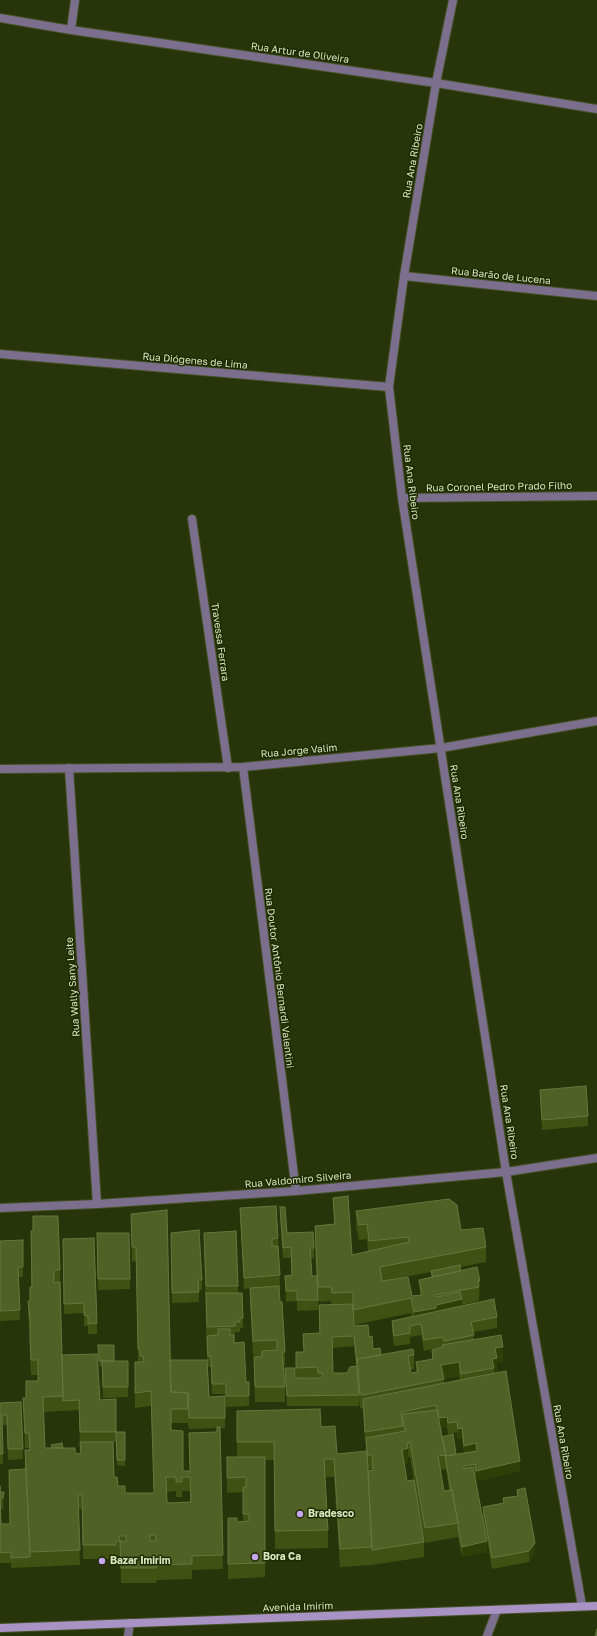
<!DOCTYPE html>
<html>
<head>
<meta charset="utf-8">
<style>
  body { margin:0 }
  canvas { display:block; background:#283409 }
</style>
</head>
<body>
<canvas width="597" height="1636"></canvas>
<script>
const c = document.querySelector('canvas').getContext('2d');
c.lineJoin = 'round';
function toPath(rows) {
  const path = new Path2D();
  for (const r of rows) {
    path.moveTo(r[0], r[1]);
    for (let i = 2; i < r.length; i += 2) path.lineTo(r[i], r[i + 1]);
  }
  return path;
}
function strokePath(path, color, width, dash) {
  c.strokeStyle = color;
  c.lineWidth = width;
  c.lineCap = dash ? 'butt' : 'round';
  c.setLineDash(dash || []);
  c.stroke(path);
}
function fill(path, color) {
  c.fillStyle = color;
  c.fill(path, 'evenodd');
}
function write(font, color, halo, rows, align = 'center') {
  c.font = font + ' "Golos Text",sans-serif';
  c.lineWidth = 3;
  c.setLineDash([]);
  c.textBaseline = 'middle';
  c.strokeStyle = halo;
  c.fillStyle = color;
  for (const [text, x, y, turn = 0] of rows) {
    c.save();
    c.translate(x, y);
    c.rotate((+turn || 0) * Math.PI / 180);
    c.textAlign = isNaN(turn) ? turn : align;
    if (halo) c.strokeText(text, 0, 0);
    c.fillText(text, 0, 0);
    c.restore();
  }
}
const minor = toPath([
  [0,18,71,30,436,83,597,109],
  [71,30,75,0],
  [404,276,597,296],
  [0,354,389,387],
  [402,498,597,496],
  [192,519,228,768],
  [243,767,296,1191],
  [69,768,97,1204],
  [0,769,243,767,441,748,597,721],
  [0,1208,97,1204,296,1191,506,1172,597,1158],
  [128,1636,130,1623],
  [487,1636,497,1610]
]);
const tertiary = toPath([
  [453,0,436,83,404,276,389,387,402,498,506,1172,582,1606]
]);
const secondary = toPath([
  [0,1628,597,1606]
]);
strokePath(minor, '#445126', 10);
strokePath(tertiary, '#445126', 10);
strokePath(secondary, '#445126', 10);
strokePath(minor, '#7c6f8e', 8);
strokePath(tertiary, '#7c6f8e', 8);
strokePath(secondary, '#a893c4', 8);
fill(toPath([
  [540,1090,588,1116,588,1126,542,1130,540,1100],
  [333,1198,352,1255,368,1252,367,1239,359,1240,356,1225,356,1211,461,1230,486,1247,486,1262,460,1267,461,1271,480,1281,480,1295,479,1296,479,1301,462,1305,462,1306,497,1317,497,1328,473,1332,474,1339,503,1361,497,1362,497,1373,520,1471,476,1481,475,1474,474,1474,487,1552,462,1557,458,1537,425,1543,410,1457,408,1457,408,1463,404,1464,407,1481,424,1542,424,1557,372,1565,340,1567,334,1477,325,1477,328,1530,328,1548,275,1549,274,1460,265,1460,265,1577,228,1579,228,1518,237,1522,243,1521,243,1492,227,1493,227,1457,237,1457,237,1411,321,1427,337,1454,366,1451,366,1442,365,1442,363,1409,360,1408,359,1396,359,1406,287,1406,285,1368,295,1378,317,1378,317,1377,296,1378,296,1352,304,1352,303,1334,319,1333,319,1305,331,1305,331,1301,318,1302,318,1310,297,1311,297,1301,286,1302,285,1276,292,1275,291,1258,283,1258,280,1217,280,1207,287,1233,314,1248,314,1258,311,1258,312,1276,316,1276,315,1240,315,1226,334,1224],
  [431,1272,431,1277,419,1280,420,1295,412,1296,382,1281],
  [411,1313,412,1316,392,1321,392,1331,394,1346,410,1344,410,1337,421,1335,424,1351,442,1347,432,1350,432,1359,416,1362,416,1372,411,1373,410,1370,414,1369,414,1355,381,1355,373,1349,369,1337,354,1326,354,1325],
  [354,1346,356,1366,347,1373,333,1373,332,1348],
  [459,1376,460,1380,444,1383,444,1379],
  [447,1427,448,1434,457,1432,458,1439,462,1438,464,1453,456,1454,442,1437,441,1428],
  [368,1469,372,1469,372,1470,368,1471],
  [446,1469,449,1490,444,1491,440,1470],
  [240,1208,278,1238,280,1286,270,1287,280,1302,285,1352,285,1366,283,1366,285,1387,285,1402,255,1402,254,1357,262,1356,262,1355,253,1356,250,1302,250,1288,244,1289],
  [131,1214,170,1360,207,1360,204,1243,236,1231,238,1293,243,1318,243,1328,240,1328,240,1332,235,1332,234,1343,246,1382,249,1396,249,1406,226,1407,226,1394,212,1394,211,1367,208,1367,209,1397,225,1418,225,1428,220,1428,223,1569,192,1570,192,1579,157,1580,156,1583,121,1583,120,1550,120,1556,116,1556,116,1559,83,1559,82,1509,78,1509,80,1565,11,1568,11,1563,0,1563,0,1486,0,1492,4,1492,3,1509,0,1509,1,1524,10,1524,25,1469,25,1450,29,1450,29,1448,25,1448,23,1398,26,1398,38,1381,38,1375,31,1375,30,1354,30,1331,28,1315,28,1301,30,1301,30,1287,31,1287,31,1231,60,1270,62,1355,100,1400,116,1432,125,1432,125,1466,117,1465,116,1440,116,1442,113,1442,114,1477,118,1486,125,1493,154,1493,151,1406,135,1408,135,1362,138,1362,136,1261,132,1262],
  [79,1410,80,1454,75,1453,63,1448,51,1445,51,1448,45,1448,43,1412],
  [171,1423,188,1423,189,1429,217,1428,217,1432,190,1471,183,1471,171,1430],
  [176,1491,176,1497,182,1497,182,1491,190,1491,190,1502,167,1503,167,1492],
  [97,1233,130,1279,130,1289,98,1290],
  [171,1233,202,1280,202,1290,199,1290,199,1302,172,1303],
  [63,1239,97,1323,97,1334,88,1334,88,1326,84,1326,84,1313,64,1314],
  [23,1240,23,1277,18,1277,20,1320,0,1321,0,1241],
  [98,1345,114,1361,128,1361,128,1397,103,1398,102,1366,99,1366],
  [21,1402,23,1459,8,1460,7,1425,2,1425,3,1464,0,1464,0,1403],
  [517,1490,535,1553,529,1562,492,1569,483,1517,483,1507,503,1503,503,1498,517,1496]
]), '#405113');
fill(toPath([
  [478,1281,480,1281,480,1295,479,1296,479,1287],
  [462,1299,462,1314,414,1326,414,1312,436,1305],
  [503,1347,503,1361,497,1362,497,1373,494,1374,494,1368,492,1359,495,1348],
  [459,1362,459,1376,444,1379,441,1365],
  [447,1417,447,1427,438,1429,438,1419],
  [462,1428,462,1438,458,1439,458,1429],
  [476,1443,476,1454,464,1456,464,1446],
  [408,1448,408,1463,402,1464,402,1450],
  [520,1461,520,1471,476,1481,476,1471],
  [487,1541,487,1552,462,1557,462,1547],
  [535,1543,535,1553,529,1562,529,1551]
]), '#303f07');
const building = toPath([
  [586,1086,588,1116,542,1120,540,1090,586,1086],
  [348,1196,352,1255,409,1242,408,1237,369,1241,367,1224,359,1225,356,1211,449,1199,457,1205,461,1230,483,1228,486,1247,380,1267,382,1281,408,1277,412,1296,422,1295,419,1280,477,1267,480,1281,478,1281,479,1287,436,1295,436,1297,460,1292,462,1299,436,1305,436,1308,414,1312,411,1298,353,1310,353,1292,332,1293,331,1287,318,1287,315,1226,335,1224,333,1198,348,1196],
  [276,1206,278,1238,272,1239,272,1246,278,1246,280,1275,244,1278,240,1208,276,1206],
  [280,1207,285,1207,287,1233,313,1232,314,1248,310,1248,312,1276,317,1276,318,1300,297,1300,297,1291,286,1291,285,1276,292,1275,291,1247,283,1248,280,1207],
  [167,1210,171,1392,188,1393,188,1409,171,1409,171,1430,183,1431,183,1471,190,1471,189,1433,217,1432,217,1427,220,1427,223,1555,192,1556,192,1564,157,1565,156,1568,121,1568,120,1541,126,1542,126,1536,119,1536,120,1541,116,1541,116,1545,83,1545,82,1494,78,1495,80,1550,30,1552,25,1450,30,1450,29,1433,25,1433,23,1398,26,1398,26,1381,38,1381,38,1360,31,1360,30,1340,30,1320,28,1301,30,1301,30,1287,32,1287,31,1231,33,1231,33,1216,58,1216,60,1270,54,1270,54,1283,60,1282,63,1396,43,1397,45,1448,75,1448,75,1453,81,1454,80,1442,113,1442,114,1477,117,1477,118,1486,125,1486,125,1493,154,1493,151,1391,135,1393,135,1362,144,1362,143,1356,140,1356,140,1349,138,1349,136,1247,132,1247,131,1214,167,1210],
  [166,1477,176,1477,176,1482,182,1482,182,1477,190,1477,191,1502,167,1503,166,1477],
  [150,1535,155,1535,156,1541,150,1541,150,1535],
  [199,1230,202,1280,198,1280,199,1292,172,1293,171,1233,199,1230],
  [236,1231,238,1286,206,1286,204,1233,236,1231],
  [97,1233,129,1233,130,1279,98,1279,97,1233],
  [94,1238,97,1323,88,1324,88,1316,84,1315,84,1303,64,1304,63,1239,94,1238],
  [23,1240,23,1267,18,1267,20,1310,0,1311,0,1241,23,1240],
  [460,1265,461,1271,433,1277,431,1271,460,1265],
  [279,1286,280,1302,282,1302,285,1352,282,1352,285,1387,255,1387,254,1357,262,1356,262,1351,277,1350,277,1340,253,1341,250,1288,279,1286],
  [206,1293,242,1293,243,1318,240,1318,240,1322,235,1322,235,1326,207,1327,206,1293],
  [494,1299,497,1317,471,1322,474,1335,444,1341,443,1337,424,1340,421,1324,410,1326,410,1333,394,1336,392,1321,494,1299],
  [353,1304,354,1326,368,1325,369,1337,372,1336,373,1349,380,1348,381,1355,357,1359,357,1364,354,1336,332,1337,333,1373,347,1373,350,1367,357,1366,359,1395,287,1396,285,1368,295,1368,295,1378,322,1378,322,1373,318,1373,317,1367,296,1368,296,1352,304,1352,303,1334,320,1333,319,1305,353,1304],
  [218,1329,230,1329,230,1335,234,1335,234,1343,244,1342,246,1382,249,1382,249,1396,226,1396,226,1384,212,1384,211,1356,208,1356,207,1336,218,1335,218,1329],
  [501,1335,503,1347,495,1348,497,1358,492,1359,494,1368,461,1374,459,1362,441,1365,444,1379,363,1395,360,1394,357,1359,413,1349,414,1355,408,1356,411,1373,418,1372,416,1362,433,1359,432,1350,443,1347,442,1345,501,1335],
  [98,1345,114,1345,114,1361,99,1361,98,1345],
  [97,1354,100,1400,116,1399,116,1432,80,1432,79,1400,63,1401,62,1355,97,1354],
  [170,1360,207,1360,209,1397,225,1396,225,1418,189,1418,188,1393,171,1392,170,1360],
  [102,1361,128,1361,128,1387,103,1387,102,1361],
  [506,1371,520,1461,476,1471,475,1464,464,1466,464,1469,473,1467,487,1541,462,1547,458,1528,458,1523,452,1490,451,1490,445,1456,477,1451,476,1443,464,1446,462,1428,458,1429,457,1422,448,1423,447,1417,439,1418,436,1405,401,1412,403,1426,365,1432,363,1399,506,1371],
  [21,1402,23,1449,8,1449,7,1415,2,1415,3,1454,0,1454,0,1403,21,1402],
  [320,1409,321,1427,335,1426,337,1454,367,1451,372,1547,340,1549,334,1459,324,1459,328,1530,275,1531,274,1442,237,1442,237,1411,320,1409],
  [437,1410,445,1452,446,1455,438,1456,444,1491,452,1490,458,1523,425,1528,410,1442,407,1443,408,1448,402,1450,407,1481,414,1480,424,1542,372,1550,368,1471,373,1470,372,1455,367,1455,366,1438,405,1431,402,1414,437,1410],
  [116,1432,125,1432,125,1460,117,1460,116,1432],
  [453,1434,456,1454,446,1456,442,1437,453,1434],
  [62,1443,63,1448,52,1448,51,1445,62,1443],
  [227,1457,265,1457,265,1563,228,1564,228,1518,237,1518,237,1522,249,1521,249,1514,243,1514,243,1487,246,1487,246,1477,227,1478,227,1457],
  [26,1469,30,1557,11,1558,11,1552,0,1553,0,1486,0,1492,4,1492,3,1498,0,1498,1,1524,10,1524,9,1470,26,1469],
  [525,1488,535,1543,529,1551,492,1558,483,1507,504,1503,503,1498,518,1496,517,1490,525,1488],
  [597,1629,597,1636,595,1636,597,1629]
]);
fill(building, '#516126');
strokePath(building, '#66763e', 1);
for (const [x, y, r, color] of [
  [300,1514,4,"#c7a6f0"],
  [255,1557,4,"#c7a6f0"],
  [102,1561,4,"#c7a6f0"]
]) {
  const dot = new Path2D();
  dot.arc(x, y, r, 0, 2 * Math.PI);
  c.fillStyle = color;
  c.fill(dot);
  strokePath(dot, '#1e2a00', 1.5);
}
write('10px', '#d8e7c0', '#1e2a00', [
  ["Rua Artur de Oliveira",300,53,8],
  ["Rua Ana Ribeiro",413,161,-80],
  ["Rua Barão de Lucena",501,276,6],
  ["Rua Diógenes de Lima",195,361,5],
  ["Rua Ana Ribeiro",411,482,83],
  ["Rua Coronel Pedro Prado Filho",499,487,-1],
  ["Travessa Ferrara",220,642,82],
  ["Rua Jorge Valim",299,751,-5],
  ["Rua Ana Ribeiro",459,802,81],
  ["Rua Doutor Antônio Bernardi Valentini",279,978,83],
  ["Rua Wally Sany Leite",73,987,-94],
  ["Rua Ana Ribeiro",509,1122,81],
  ["Rua Valdomiro Silveira",298,1180,-5],
  ["Rua Ana Ribeiro",563,1442,80],
  ["Avenida Imirim",298,1607,-2]
]);
write('bold 10px', '#d8e7c0', '#1e2a00', [
  ["Bradesco",308,1514],
  ["Bora Ca",263,1557],
  ["Bazar Imirim",110,1561]
], 'left');
</script>
</body>
</html>
